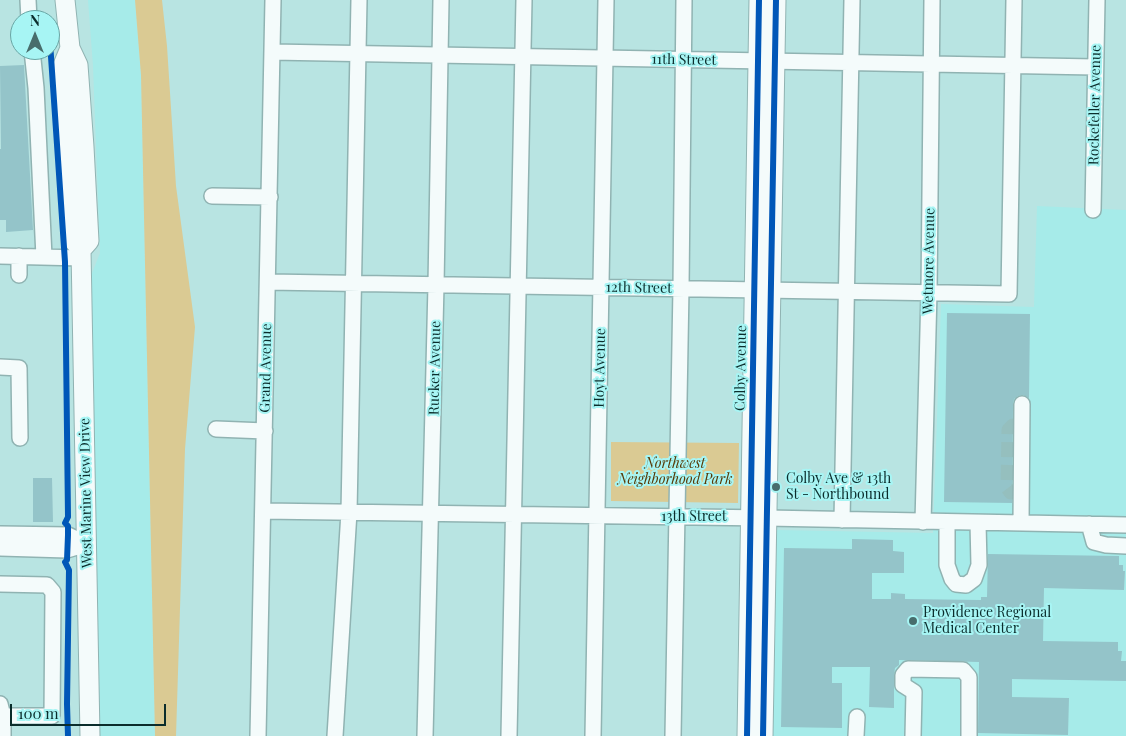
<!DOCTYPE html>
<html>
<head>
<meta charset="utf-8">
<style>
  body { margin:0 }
  #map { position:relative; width:1126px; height:736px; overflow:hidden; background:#b8e4e2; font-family:"Playfair Display",serif }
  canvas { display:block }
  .north { position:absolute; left:10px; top:10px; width:50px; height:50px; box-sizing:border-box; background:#a7f5f4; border:1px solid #69a5a4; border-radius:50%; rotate:0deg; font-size:14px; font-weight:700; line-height:20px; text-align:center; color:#0b2d2c }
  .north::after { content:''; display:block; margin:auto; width:18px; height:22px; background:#486d6c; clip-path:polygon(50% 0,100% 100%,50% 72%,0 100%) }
  .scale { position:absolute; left:10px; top:704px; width:156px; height:22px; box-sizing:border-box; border:2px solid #0b2d2c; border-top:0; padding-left:6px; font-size:15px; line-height:18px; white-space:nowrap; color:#0b2d2c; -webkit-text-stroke:4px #a7f5f4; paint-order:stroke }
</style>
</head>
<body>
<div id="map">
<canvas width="1126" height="736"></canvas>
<div class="north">N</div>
<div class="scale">100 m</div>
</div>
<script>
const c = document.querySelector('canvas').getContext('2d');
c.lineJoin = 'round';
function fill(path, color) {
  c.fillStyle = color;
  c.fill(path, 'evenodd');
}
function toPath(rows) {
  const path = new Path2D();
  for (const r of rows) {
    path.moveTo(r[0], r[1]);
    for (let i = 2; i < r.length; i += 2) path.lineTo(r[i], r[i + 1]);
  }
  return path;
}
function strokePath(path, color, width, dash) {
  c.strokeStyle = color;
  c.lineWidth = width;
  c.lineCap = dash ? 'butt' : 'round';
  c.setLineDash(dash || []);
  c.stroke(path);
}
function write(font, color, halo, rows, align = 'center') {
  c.font = font + ' "Playfair Display",serif';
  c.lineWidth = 4;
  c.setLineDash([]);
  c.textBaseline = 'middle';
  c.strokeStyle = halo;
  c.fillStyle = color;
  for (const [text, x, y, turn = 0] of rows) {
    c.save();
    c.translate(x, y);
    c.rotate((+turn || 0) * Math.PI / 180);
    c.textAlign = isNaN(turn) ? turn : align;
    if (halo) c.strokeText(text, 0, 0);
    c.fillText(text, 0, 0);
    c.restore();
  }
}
fill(toPath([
  [88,0,135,0,141,75,155,736,90,736,83,296,100,253,93,66],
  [1037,206,1126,210,1126,736,773,736,777,530,933,533,941,304,1034,307]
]), '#a6ebe9');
fill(toPath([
  [135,0,162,0,167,46,176,186,195,327,185,449,176,736,155,736,141,75],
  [611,442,739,443,738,503,611,501]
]), '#daca93');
fill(toPath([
  [24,65,33,230,6,232,6,220,0,220,0,149,1,149,0,66],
  [947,313,1030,314,1029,398,1023,395,1018,396,1014,399,1013,404,1012,503,944,502],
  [33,478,52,478,53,522,33,522],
  [852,539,893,540,893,551,904,552,904,573,872,573,872,599,891,599,891,593,905,594,905,599,981,600,981,597,987,597,988,554,1119,556,1119,565,1123,565,1123,571,1125,571,1124,590,1044,588,1043,641,1118,642,1118,651,1122,651,1121,661,1126,661,1126,681,1012,679,1012,697,1069,698,1068,735,978,733,979,662,899,660,899,665,895,668,894,675,894,708,869,707,870,667,832,667,832,683,842,683,842,728,781,727,784,548,852,549]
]), '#94c4c9');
strokePath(toPath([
  [1021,492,1011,492,1008,488,1009,430,1013,426,1021,426]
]), '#95bfbe', 15, [15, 8]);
const minor = toPath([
  [28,0,29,20],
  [32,50,36,88,44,257],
  [272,52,1095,67],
  [212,196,270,197],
  [1093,210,1097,0],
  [0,256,82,258],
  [19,256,19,275],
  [268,282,1009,294,1014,0],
  [0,367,19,368,20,438],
  [216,429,265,431],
  [263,511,767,518,1126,525],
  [842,520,852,0],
  [923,522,929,292,932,0],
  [947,522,947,565,952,579,956,584,966,585,974,579,979,565,978,523],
  [1021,523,1022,404],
  [1089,524,1094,542,1106,545,1126,546],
  [0,534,68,535,87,544],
  [0,548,67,550,87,544],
  [0,584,47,585,53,592,52,716,3,716],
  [0,704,3,716,3,736],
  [258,736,273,0],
  [335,736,349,512,359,0],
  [425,736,436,285,441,0],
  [509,736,524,0],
  [593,736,606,0],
  [673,736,681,288,684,0],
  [856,736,857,717],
  [913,736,914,692,903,685,903,675,908,669,963,670,969,677,969,736]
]);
const major = toPath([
  [65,0,70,48,78,65,84,147,89,241,81,250],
  [70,48,63,65,69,146,74,241,81,250,90,736],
  [747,736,759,0],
  [763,736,776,0]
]);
strokePath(minor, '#90b3b2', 18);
strokePath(major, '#90b3b2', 21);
strokePath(minor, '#f4fbfb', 15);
strokePath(major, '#f4fbfb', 19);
strokePath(toPath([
  [50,42,65,262,68,517,65,523,68,526,68,535,67,560,65,562,69,570,67,704,68,736],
  [747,736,759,0],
  [763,736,776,0]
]), '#0057b8', 6);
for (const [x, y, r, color] of [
  [776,487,5,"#486d6c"],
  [913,621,5,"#486d6c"]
]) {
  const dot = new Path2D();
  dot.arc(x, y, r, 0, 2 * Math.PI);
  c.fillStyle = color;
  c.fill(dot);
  strokePath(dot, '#a7f5f4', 2);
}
write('14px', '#0b2d2c', '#a7f5f4', [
  ["11th Street",684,60,1],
  ["Rockefeller Avenue",1095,105,-89],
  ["Wetmore Avenue",929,261,-89],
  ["12th Street",639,288,1],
  ["Grand Avenue",266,368,-89],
  ["Rucker Avenue",435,368,-89],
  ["Hoyt Avenue",600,368,-89],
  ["Colby Avenue",741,368,-89],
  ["West Marine View Drive",86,493,-91],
  ["13th Street",694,517]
]);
write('italic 14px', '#583905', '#a7f5f4', [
  ["Northwest",675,464],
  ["Neighborhood Park",675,480]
]);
write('14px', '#0b2d2c', '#a7f5f4', [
  ["Colby Ave & 13th",786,479],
  ["St - Northbound",786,495],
  ["Providence Regional",923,613],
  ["Medical Center",923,629]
], 'left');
</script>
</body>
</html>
